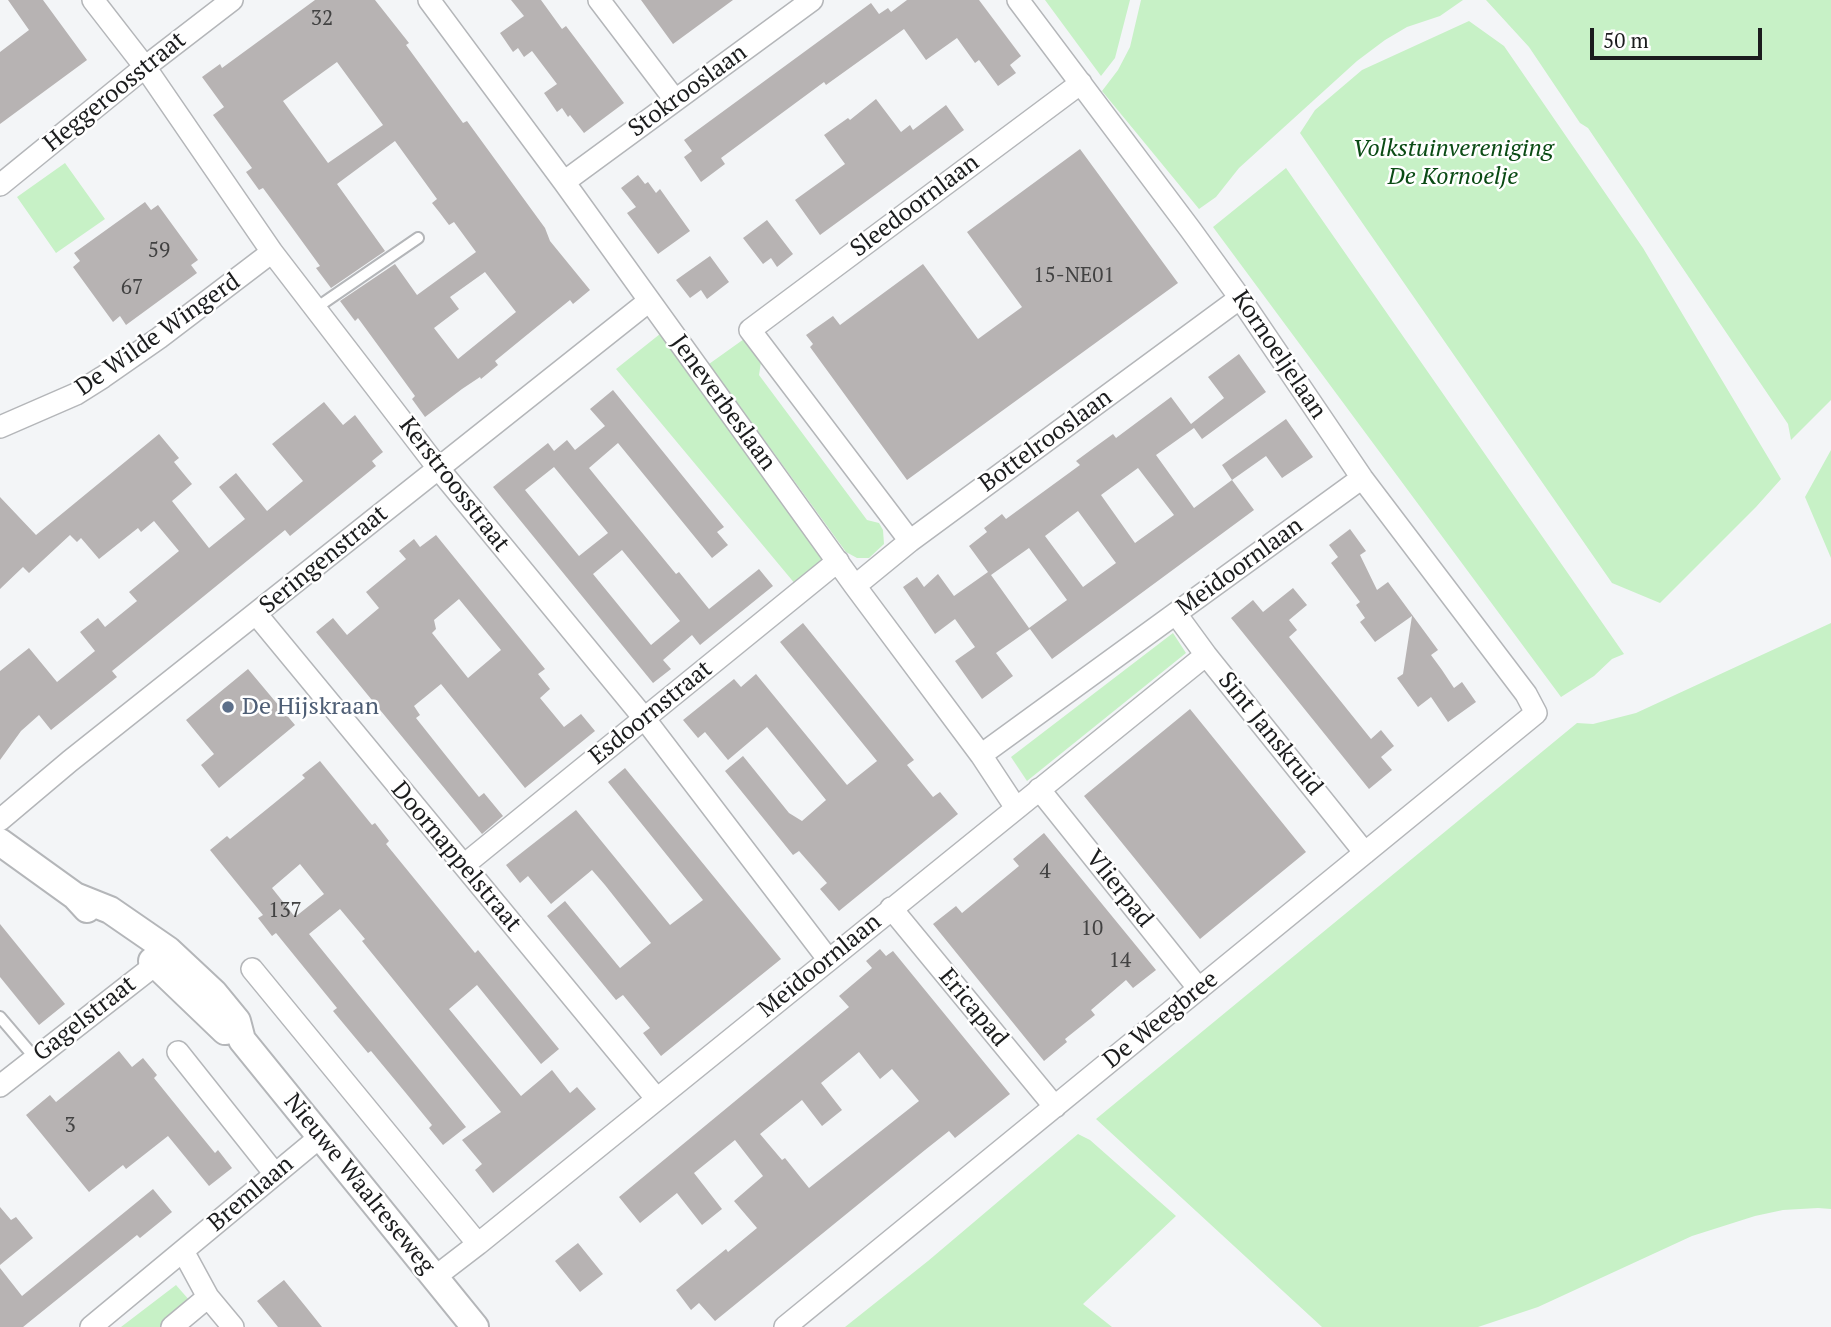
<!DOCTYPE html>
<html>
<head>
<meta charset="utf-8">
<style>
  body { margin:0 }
  #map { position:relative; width:1831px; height:1327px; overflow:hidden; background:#f3f5f7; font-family:"PT Serif",serif }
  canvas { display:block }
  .scale { position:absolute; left:1590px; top:28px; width:172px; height:32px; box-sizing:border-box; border:4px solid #1b1c1d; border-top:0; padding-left:9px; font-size:21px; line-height:24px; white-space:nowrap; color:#1b1c1d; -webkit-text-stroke:5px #fff; paint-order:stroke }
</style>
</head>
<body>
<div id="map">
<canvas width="1831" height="1327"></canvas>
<div class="scale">50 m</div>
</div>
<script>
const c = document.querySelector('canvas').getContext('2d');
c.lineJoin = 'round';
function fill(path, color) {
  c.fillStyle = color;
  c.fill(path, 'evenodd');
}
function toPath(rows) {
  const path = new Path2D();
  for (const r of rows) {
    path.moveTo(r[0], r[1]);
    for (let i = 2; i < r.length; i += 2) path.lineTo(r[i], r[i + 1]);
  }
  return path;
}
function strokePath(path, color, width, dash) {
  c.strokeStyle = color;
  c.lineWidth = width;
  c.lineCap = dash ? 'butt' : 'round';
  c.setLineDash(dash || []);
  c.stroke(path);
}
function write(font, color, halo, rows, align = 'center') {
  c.font = font + ' "PT Serif",serif';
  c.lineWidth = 5;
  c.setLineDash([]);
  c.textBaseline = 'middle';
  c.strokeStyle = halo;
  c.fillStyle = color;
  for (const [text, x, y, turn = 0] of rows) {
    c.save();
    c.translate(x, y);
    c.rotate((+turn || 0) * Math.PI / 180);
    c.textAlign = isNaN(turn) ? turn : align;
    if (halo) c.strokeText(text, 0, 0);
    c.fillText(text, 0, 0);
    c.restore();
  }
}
fill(toPath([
  [1045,0,1130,0,1115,58,1101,76],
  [1141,0,1463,0,1440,16,1407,27,1385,40,1357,61,1239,168,1216,197,1199,209,1102,91,1118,70,1130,47],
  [1486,0,1831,0,1831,400,1791,440,1788,424,1588,128,1580,123,1529,47],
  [1469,21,1504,46,1643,248,1781,479,1756,507,1660,603,1612,583,1300,133,1315,110,1362,70],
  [65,163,105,219,56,253,17,197],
  [1286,168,1624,654,1612,659,1594,676,1561,697,1213,227],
  [660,334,825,561,796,585,616,369],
  [744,339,761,362,759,375,867,520,879,523,883,530,884,544,869,558,857,558,846,552,709,364],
  [1831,450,1831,558,1805,497],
  [1831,623,1831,1209,1818,1208,1783,1210,1755,1216,1692,1236,1538,1307,1478,1327,1322,1327,1096,1119,1577,723,1593,724,1636,713],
  [1173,633,1186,653,1027,781,1011,757],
  [1078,1134,1090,1140,1176,1216,1083,1304,1112,1327,845,1327,928,1261],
  [176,1285,190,1301,162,1327,121,1327]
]), '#c7f1c6');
fill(toPath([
  [8,0,43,0,87,60,0,124,0,52,29,30],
  [315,0,375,0,409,43,406,45,463,123,467,121,545,228,550,241,590,290,573,304,570,300,528,334,495,361,498,365,481,379,480,377,462,389,425,417,412,399,415,396,388,359,358,318,355,321,340,301,395,264,417,295,476,252,454,222,449,225,440,213,432,203,437,199,395,141,337,184,385,251,331,288,316,268,320,266,288,222,263,188,259,190,246,172,252,168,213,115,224,107,202,77,220,64,222,68],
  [337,62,383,125,328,163,283,101],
  [485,272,516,312,458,359,434,328,459,309,450,297],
  [511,0,541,0,562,29,566,26,624,103,584,133,570,115,568,117,562,108,557,112,544,93,557,84,532,51,524,57,518,48,513,52,500,33,524,16],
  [641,0,733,0,673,44],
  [907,0,979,0,1021,56,1010,65,1016,73,998,86,979,60,975,63,957,38,926,60,904,29,826,85,824,82,721,158,725,164,701,182,684,157,692,151,684,140,871,3,879,14,888,8,891,12],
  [876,99,901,132,910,125,913,130,946,105,964,130,820,235,795,200,845,164,824,135,848,118,850,120],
  [1080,149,1178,283,907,480,810,347,813,344,806,335,833,316,840,325,923,264,978,339,1022,307,967,232],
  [638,175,645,184,648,182,656,193,660,189,690,231,658,254,627,213,636,207,621,188],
  [145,202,151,210,158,205,198,260,191,265,197,273,126,325,120,316,113,322,73,267,80,261,74,253],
  [767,220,793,254,777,267,771,258,763,264,743,238],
  [710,256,729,282,707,299,701,290,690,298,676,280],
  [1239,354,1266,392,1202,439,1194,428,1156,455,1194,508,1232,480,1254,510,1052,659,1030,629,996,653,1013,676,982,699,955,661,975,647,955,619,935,634,903,587,917,577,924,587,938,574,954,596,988,572,969,546,987,532,984,528,1002,514,1006,519,1080,465,1076,461,1095,447,1113,434,1116,438,1171,397,1191,424,1224,398,1208,377],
  [1138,468,1174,515,1135,543,1101,495],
  [1078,511,1116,563,1083,587,1045,536],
  [1029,548,1067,600,1029,628,991,575],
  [613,390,724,527,717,532,728,545,712,558,618,443,589,468,602,484,676,574,679,572,709,609,759,569,773,586,700,645,692,635,663,660,671,669,653,683,493,487,548,443,554,451,567,440,575,450,605,426,590,409],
  [554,467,608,533,579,556,525,490],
  [622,550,680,621,651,645,593,574],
  [324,402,343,425,355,415,383,452,372,461,376,466,290,536,285,530,112,671,117,677,51,730,39,715,21,731,0,760,0,671,29,648,57,682,95,651,80,632,98,618,105,627,137,601,129,592,179,551,154,521,141,532,138,528,99,559,81,538,77,542,70,535,29,573,23,567,0,589,0,497,36,535,159,434,179,458,174,462,192,484,172,501,209,548,245,519,219,487,236,473,267,511,303,481,272,444],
  [1286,419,1313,457,1282,478,1266,456,1232,480,1222,465],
  [1350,529,1366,551,1360,555,1377,590,1388,582,1438,650,1431,655,1442,670,1454,688,1462,682,1476,702,1448,722,1431,697,1418,707,1397,678,1403,674,1412,616,1375,642,1360,622,1365,618,1356,605,1360,602,1331,563,1338,557,1329,545],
  [436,535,545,669,538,674,550,689,540,698,564,727,581,714,595,731,525,788,441,684,414,706,420,715,416,718,439,747,479,797,484,793,503,816,482,834,316,632,333,618,347,635,379,608,366,592,406,559,399,551,414,539,420,547],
  [459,599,501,650,468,678,432,633,436,629,434,620],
  [1293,588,1307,605,1289,620,1297,630,1289,637,1371,739,1381,730,1394,746,1381,757,1392,770,1369,789,1231,618,1253,600,1263,612],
  [803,623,914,760,907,765,933,797,940,792,958,814,839,911,820,889,827,883,799,851,793,855,725,771,743,756,789,813,802,821,826,800,780,743,767,727,728,760,705,732,698,738,683,720,734,679,741,687,756,674,847,785,877,761,780,642],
  [248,669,295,725,219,788,201,765,214,754,186,720],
  [1190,709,1306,852,1200,939,1084,796],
  [320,761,372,825,375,823,389,841,386,844,475,953,478,950,559,1049,541,1064,477,985,449,1009,521,1096,552,1070,570,1093,577,1087,596,1109,493,1193,475,1170,482,1164,462,1140,501,1112,362,941,365,939,340,909,309,934,466,1127,443,1145,429,1128,432,1125,405,1092,371,1051,368,1053,333,1011,337,1008,276,933,272,936,258,918,263,915,210,850,227,836,230,839,272,805,305,778,302,775],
  [300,864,324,894,295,917,272,888],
  [625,768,781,959,661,1056,643,1033,650,1028,623,995,616,1000,547,916,565,901,620,968,651,943,605,885,592,870,551,904,528,876,520,883,506,865,576,810,670,925,703,900,608,782],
  [1044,833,1156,970,1133,988,1126,980,1091,1010,1095,1015,1065,1039,1067,1042,1044,1061,933,924,956,906,962,913,1019,866,1013,859],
  [0,924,65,1004,39,1025,0,977],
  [880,949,886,956,893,951,1010,1094,955,1138,949,1131,925,1150,715,1321,699,1303,691,1310,676,1290,726,1249,728,1252,757,1228,734,1201,763,1176,735,1140,694,1173,722,1209,702,1225,677,1193,640,1223,619,1197,849,1007,839,996,872,968,866,961],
  [859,1052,880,1079,892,1069,919,1101,809,1188,785,1158,782,1160,760,1134,802,1100,822,1126,842,1110,821,1083],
  [119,1051,132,1067,143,1058,157,1075,154,1078,188,1120,215,1153,218,1150,232,1168,209,1186,168,1136,126,1169,123,1165,89,1192,26,1115,50,1095,56,1102],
  [153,1189,172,1212,140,1238,137,1235,23,1327,0,1327,0,1268,22,1296],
  [0,1207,11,1220,16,1217,33,1238,0,1265],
  [578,1243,603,1274,580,1292,555,1261],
  [284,1280,306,1307,322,1327,278,1327,257,1301]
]), '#b7b3b3');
const service = toPath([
  [316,308,418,238],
  [0,1017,35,1058]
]);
const minor = toPath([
  [93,0,145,67,272,252,438,468,644,718,828,959],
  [429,0,564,182,855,586,981,755,1016,808],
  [599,0,675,100],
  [564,182,812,0],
  [0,185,145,67,232,0],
  [0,427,76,394,103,377,159,338,272,252],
  [910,541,750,330,1081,83],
  [855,586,910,541,1240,298],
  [1176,614,1206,655,1365,853],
  [257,615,656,1098],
  [981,755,1362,478],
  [1039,789,1199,989],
  [0,820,70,761,649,301],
  [464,865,838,561],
  [891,908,1055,1107],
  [252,969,478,1244],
  [178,1052,275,1174],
  [0,1086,146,972,164,954],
  [435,1277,478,1244,1206,655],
  [208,1297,233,1327],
  [91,1327,320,1137],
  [172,1327,208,1297,183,1251],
  [785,1327,1536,713,1526,694,1362,478,1240,298,1190,229,1018,0]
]);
const tertiary = toPath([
  [0,842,75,896,87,909],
  [75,896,110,910,168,950,214,993,237,1021,242,1040,475,1327],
  [152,961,225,1031]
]);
strokePath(service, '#b4b6b9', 14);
strokePath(minor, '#b4b6b9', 24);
strokePath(tertiary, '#b4b6b9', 30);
strokePath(service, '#fff', 10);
strokePath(minor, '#fff', 21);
strokePath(tertiary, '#fff', 26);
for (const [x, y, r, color] of [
  [228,707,7,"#5c6f8a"]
]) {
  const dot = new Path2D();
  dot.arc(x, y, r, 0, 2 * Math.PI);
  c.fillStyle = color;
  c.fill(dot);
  strokePath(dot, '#fff', 2.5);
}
write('21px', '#424242', null, [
  ["32",322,19],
  ["59",159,251],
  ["15-NE01",1074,276],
  ["67",132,288],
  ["4",1045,872],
  ["137",285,911],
  ["10",1092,929],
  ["14",1120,961],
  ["3",70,1126]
]);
write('24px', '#1b1c1d', '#fff', [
  ["Stokrooslaan",688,91,-36],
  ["Heggeroosstraat",115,92,-39],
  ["Sleedoornlaan",915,206,-37],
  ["De Wilde Wingerd",158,335,-35],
  ["Kornoeljelaan",1279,355,56],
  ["Jeneverbeslaan",723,403,54],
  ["Bottelrooslaan",1046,441,-36],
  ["Kerstroosstraat",454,485,52],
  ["Seringenstraat",324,560,-39],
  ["Meidoornlaan",1240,567,-36],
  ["Esdoornstraat",651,713,-39],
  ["Sint Janskruid",1270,734,51],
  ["Doornappelstraat",456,857,50],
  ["Vlierpad",1119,889,51],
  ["Meidoornlaan",820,966,-39],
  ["Ericapad",973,1008,50],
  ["Gagelstraat",85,1019,-38],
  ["De Weegbree",1161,1020,-39],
  ["Nieuwe Waalreseweg",359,1184,51],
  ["Bremlaan",251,1194,-40]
]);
write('italic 24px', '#0a4b14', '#fff', [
  ["Volkstuinvereniging",1453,149],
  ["De Kornoelje",1453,177]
]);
write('24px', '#4e5e75', '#fff', [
  ["De Hijskraan",242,707]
], 'left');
</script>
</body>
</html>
